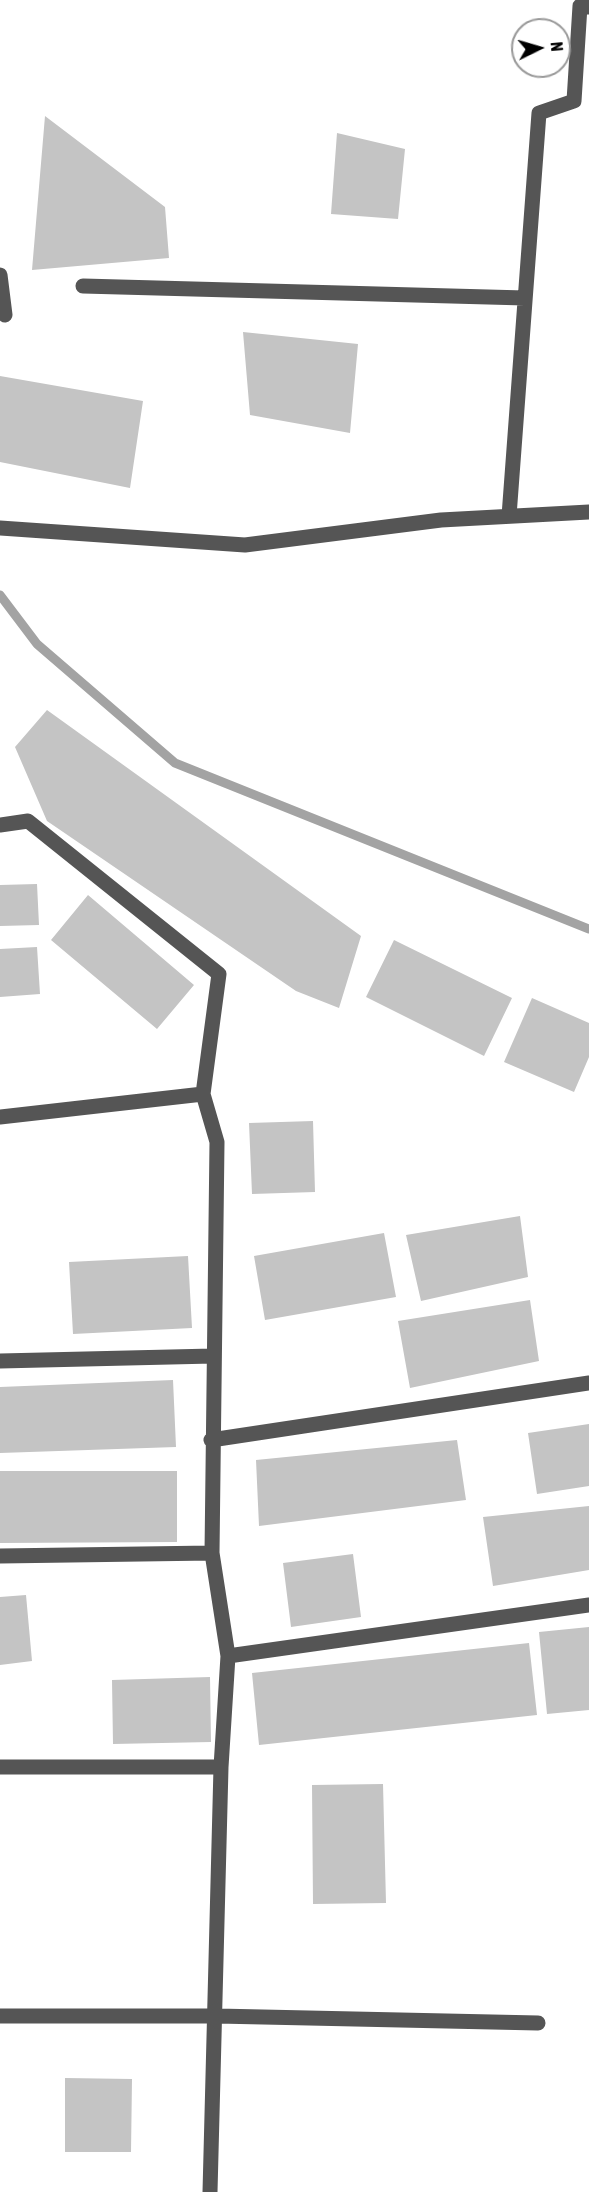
<!DOCTYPE html>
<html>
<head>
<meta charset="utf-8">
<style>
  body { margin:0 }
  #map { position:relative; width:589px; height:2192px; overflow:hidden; background:#fff; font-family:"Asap Condensed",sans-serif }
  canvas { display:block }
  .north { position:absolute; left:511px; top:18px; width:60px; height:60px; box-sizing:border-box; background:#fff; border:2px solid #999; border-radius:50%; rotate:85deg; font-size:16px; font-weight:700; line-height:24px; text-align:center; color:#000 }
  .north::after { content:''; display:block; margin:auto; width:21px; height:27px; background:#000; clip-path:polygon(50% 0,100% 100%,50% 72%,0 100%) }
</style>
</head>
<body>
<div id="map">
<canvas width="589" height="2192"></canvas>
<div class="north">N</div>
</div>
<script>
const c = document.querySelector('canvas').getContext('2d');
c.lineJoin = 'round';
function toPath(rows) {
  const path = new Path2D();
  for (const r of rows) {
    path.moveTo(r[0], r[1]);
    for (let i = 2; i < r.length; i += 2) path.lineTo(r[i], r[i + 1]);
  }
  return path;
}
function strokePath(path, color, width, dash) {
  c.strokeStyle = color;
  c.lineWidth = width;
  c.lineCap = dash ? 'butt' : 'round';
  c.setLineDash(dash || []);
  c.stroke(path);
}
function fill(path, color) {
  c.fillStyle = color;
  c.fill(path, 'evenodd');
}
strokePath(toPath([
  [0,595,37,644,175,763,589,929]
]), '#a3a3a3', 9);
fill(toPath([
  [45,116,165,207,169,258,32,270],
  [337,133,405,149,398,219,331,214],
  [243,332,358,344,350,433,250,415],
  [0,376,143,401,130,488,0,462],
  [47,710,361,936,339,1008,296,991,47,821,15,747],
  [37,884,39,925,0,926,0,885],
  [88,895,194,985,157,1029,51,940],
  [394,940,512,998,484,1056,366,997],
  [37,947,40,994,0,997,0,949],
  [532,998,589,1023,589,1057,574,1092,504,1062],
  [313,1121,315,1192,252,1194,249,1123],
  [520,1216,528,1277,421,1301,406,1235],
  [384,1233,396,1297,265,1320,254,1256],
  [188,1256,192,1328,73,1334,69,1262],
  [530,1300,539,1361,410,1388,398,1321],
  [173,1380,176,1447,0,1453,0,1387],
  [589,1424,589,1486,537,1494,528,1433],
  [457,1440,466,1500,259,1526,256,1460],
  [0,1471,177,1471,177,1542,0,1543],
  [589,1506,589,1570,493,1586,483,1517],
  [353,1554,361,1617,291,1627,283,1563],
  [26,1595,32,1661,0,1665,0,1597],
  [589,1627,589,1710,547,1714,539,1632],
  [529,1643,537,1715,259,1745,252,1673],
  [210,1677,211,1742,113,1744,112,1680],
  [383,1784,386,1903,313,1904,312,1785],
  [65,2078,132,2079,131,2152,65,2152]
]), '#c4c4c4');
strokePath(toPath([
  [0,275,5,315],
  [83,286,525,298],
  [509,516,539,113,574,101,580,6,589,7],
  [0,528,245,545,441,520,589,512],
  [0,825,28,821,219,974,203,1094,217,1142,212,1553,228,1656,221,1767,210,2192],
  [0,1117,203,1094],
  [0,1361,213,1356],
  [211,1440,589,1383],
  [0,1556,212,1553],
  [228,1656,589,1605],
  [0,1767,221,1767],
  [0,2016,217,2016,538,2023]
]), '#555', 15);
</script>
</body>
</html>
